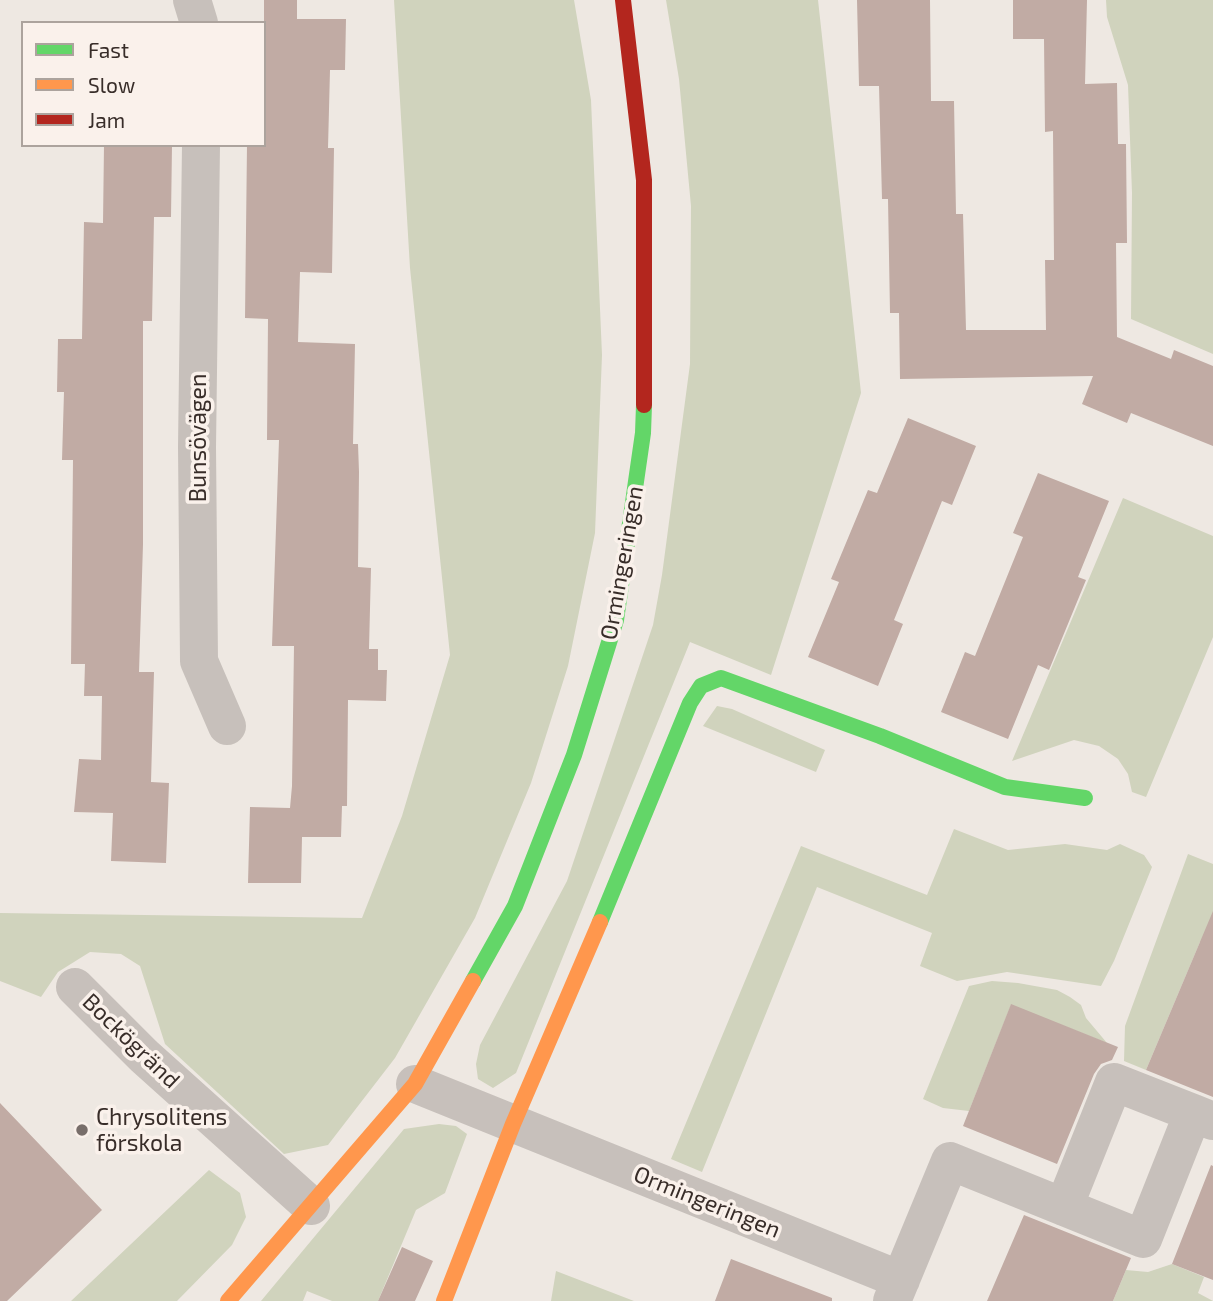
<!DOCTYPE html>
<html>
<head>
<meta charset="utf-8">
<style>
  body { margin:0 }
  #map { position:relative; width:1213px; height:1301px; overflow:hidden; background:#eee8e2; font-family:"Exo 2",sans-serif }
  canvas { display:block }
  .legend { position:absolute; left:21px; top:21px; width:245px; height:126px; box-sizing:border-box; background:#faf1eb; border:2px solid #aca39d; margin:0; padding:9px 12px; list-style:none; font-size:21px; color:#382d29 }
  .legend li { display:flex; align-items:center; gap:14px; height:35px }
  .legend b { width:35px; border:2px solid #aca39d }
</style>
</head>
<body>
<div id="map">
<canvas width="1213" height="1301"></canvas>
<ul class="legend">
<li><b style="height:9px;background:#63d668"></b>Fast</li>
<li><b style="height:9px;background:#ff974d"></b>Slow</li>
<li><b style="height:9px;background:#b3261e"></b>Jam</li>
</ul>
</div>
<script>
const c = document.querySelector('canvas').getContext('2d');
c.lineJoin = 'round';
function fill(path, color) {
  c.fillStyle = color;
  c.fill(path, 'evenodd');
}
function toPath(rows) {
  const path = new Path2D();
  for (const r of rows) {
    path.moveTo(r[0], r[1]);
    for (let i = 2; i < r.length; i += 2) path.lineTo(r[i], r[i + 1]);
  }
  return path;
}
function strokePath(path, color, width, dash) {
  c.strokeStyle = color;
  c.lineWidth = width;
  c.lineCap = dash ? 'butt' : 'round';
  c.setLineDash(dash || []);
  c.stroke(path);
}
function write(font, color, halo, rows, align = 'center') {
  c.font = font + ' "Exo 2",sans-serif';
  c.lineWidth = 7;
  c.setLineDash([]);
  c.textBaseline = 'middle';
  c.strokeStyle = halo;
  c.fillStyle = color;
  for (const [text, x, y, turn = 0] of rows) {
    c.save();
    c.translate(x, y);
    c.rotate((+turn || 0) * Math.PI / 180);
    c.textAlign = isNaN(turn) ? turn : align;
    if (halo) c.strokeText(text, 0, 0);
    c.fillText(text, 0, 0);
    c.restore();
  }
}
fill(toPath([
  [394,0,574,0,591,100,602,355,595,533,568,666,531,783,475,918,395,1058,328,1145,284,1154,165,1044,140,966,121,954,90,952,58,972,41,997,0,981,0,913,362,918,402,816,450,655,410,268],
  [666,0,818,0,861,393,771,675,690,642,516,1073,493,1088,478,1079,476,1064,480,1045,567,881,653,625,662,575,690,364,691,206,679,79],
  [1106,0,1213,0,1213,354,1131,319,1132,193,1128,85,1107,17],
  [1123,498,1213,536,1213,637,1146,797,1132,792,1128,774,1118,759,1099,746,1074,740,1012,761],
  [717,706,732,709,825,750,816,772,703,726],
  [954,829,1008,850,1065,844,1107,850,1120,844,1144,855,1152,867,1114,961,1101,986,1007,972,957,981,920,966,932,933,817,887,702,1172,671,1159,801,846,927,895],
  [1188,854,1213,864,1213,947,1200,942,1146,1070,1124,1061,1125,1026],
  [992,981,1018,983,1057,990,1070,997,1081,1005,1086,1018,1107,1043,1011,1005,969,1111,943,1108,923,1099,969,986],
  [439,1124,456,1126,467,1134,445,1193,416,1210,378,1301,332,1301,307,1291,303,1301,261,1301,404,1129],
  [209,1170,240,1193,246,1217,232,1245,177,1301,71,1301],
  [1172,1264,1204,1277,1198,1293,1213,1301,1113,1301,1126,1270,1148,1272],
  [556,1271,634,1301,551,1301]
]), '#d0d3bd');
fill(toPath([
  [264,0,297,0,297,19,346,19,345,70,330,70,328,148,334,148,332,273,300,272,298,342,355,344,353,444,358,444,359,472,358,567,371,568,369,649,378,649,378,670,387,670,386,701,348,700,347,806,342,806,341,837,302,837,301,883,248,883,250,807,290,808,292,786,294,646,272,646,279,440,267,440,268,319,245,318,247,145,264,145],
  [857,0,930,0,931,101,954,101,956,214,963,214,966,330,1046,330,1045,260,1054,260,1053,131,1045,132,1044,39,1013,39,1013,0,1087,0,1085,84,1117,83,1118,144,1126,144,1127,243,1116,243,1117,337,1171,359,1174,350,1213,366,1213,446,1131,413,1127,423,1082,404,1093,376,900,379,899,313,890,313,888,199,882,199,879,86,859,86],
  [104,145,172,145,171,217,154,217,152,321,143,321,143,544,139,672,154,672,151,782,169,783,166,863,111,861,113,813,74,812,79,759,101,760,102,696,84,696,85,664,71,664,73,460,62,460,64,392,57,392,58,339,82,339,84,222,103,223],
  [908,418,976,446,952,505,942,501,894,620,903,624,878,686,808,657,839,582,831,579,868,490,877,493],
  [1038,473,1109,501,1078,577,1086,580,1049,670,1038,665,1008,739,941,712,965,652,975,656,1023,537,1013,533],
  [1213,911,1213,1097,1146,1070],
  [1011,1004,1118,1047,1112,1060,1101,1064,1094,1074,1057,1164,963,1126],
  [0,1103,102,1210,7,1301,0,1301],
  [1211,1165,1213,1166,1213,1280,1172,1264],
  [1024,1215,1131,1258,1113,1301,987,1301],
  [402,1247,433,1261,415,1301,378,1301],
  [731,1259,832,1298,832,1301,715,1301]
]), '#c1aba4');
strokePath(toPath([
  [192,0,199,23],
  [201,145,197,447,199,661,227,726],
  [75,987,144,1056,311,1206],
  [415,1084,901,1280],
  [1064,1207,1114,1082,1193,1113],
  [892,1301,950,1161,1143,1239,1193,1113,1213,1121]
]), '#c7c0bb', 38);
strokePath(toPath([
  [600,922,690,703,701,686,721,678,880,736,1005,787,1085,798],
  [473,981,515,906,574,755,616,620,643,433,644,405]
]), '#63d668', 16);
strokePath(toPath([
  [228,1301,415,1084,473,981],
  [444,1301,513,1124,600,922]
]), '#ff974d', 16);
strokePath(toPath([
  [623,0,644,180,644,405]
]), '#b3261e', 16);
for (const [x, y, r, color] of [
  [82,1130,7,"#786e6a"]
]) {
  const dot = new Path2D();
  dot.arc(x, y, r, 0, 2 * Math.PI);
  c.fillStyle = color;
  c.fill(dot);
  strokePath(dot, '#faf1eb', 2.5);
}
write('23px', '#382d29', '#faf1eb', [
  ["Bunsövägen",198,438,-90],
  ["Ormingeringen",622,563,-80],
  ["Bockögränd",131,1041,44],
  ["Ormingeringen",707,1202,22]
]);
write('23px', '#382d29', '#faf1eb', [
  ["Chrysolitens",96,1117],
  ["förskola",96,1143]
], 'left');
</script>
</body>
</html>
